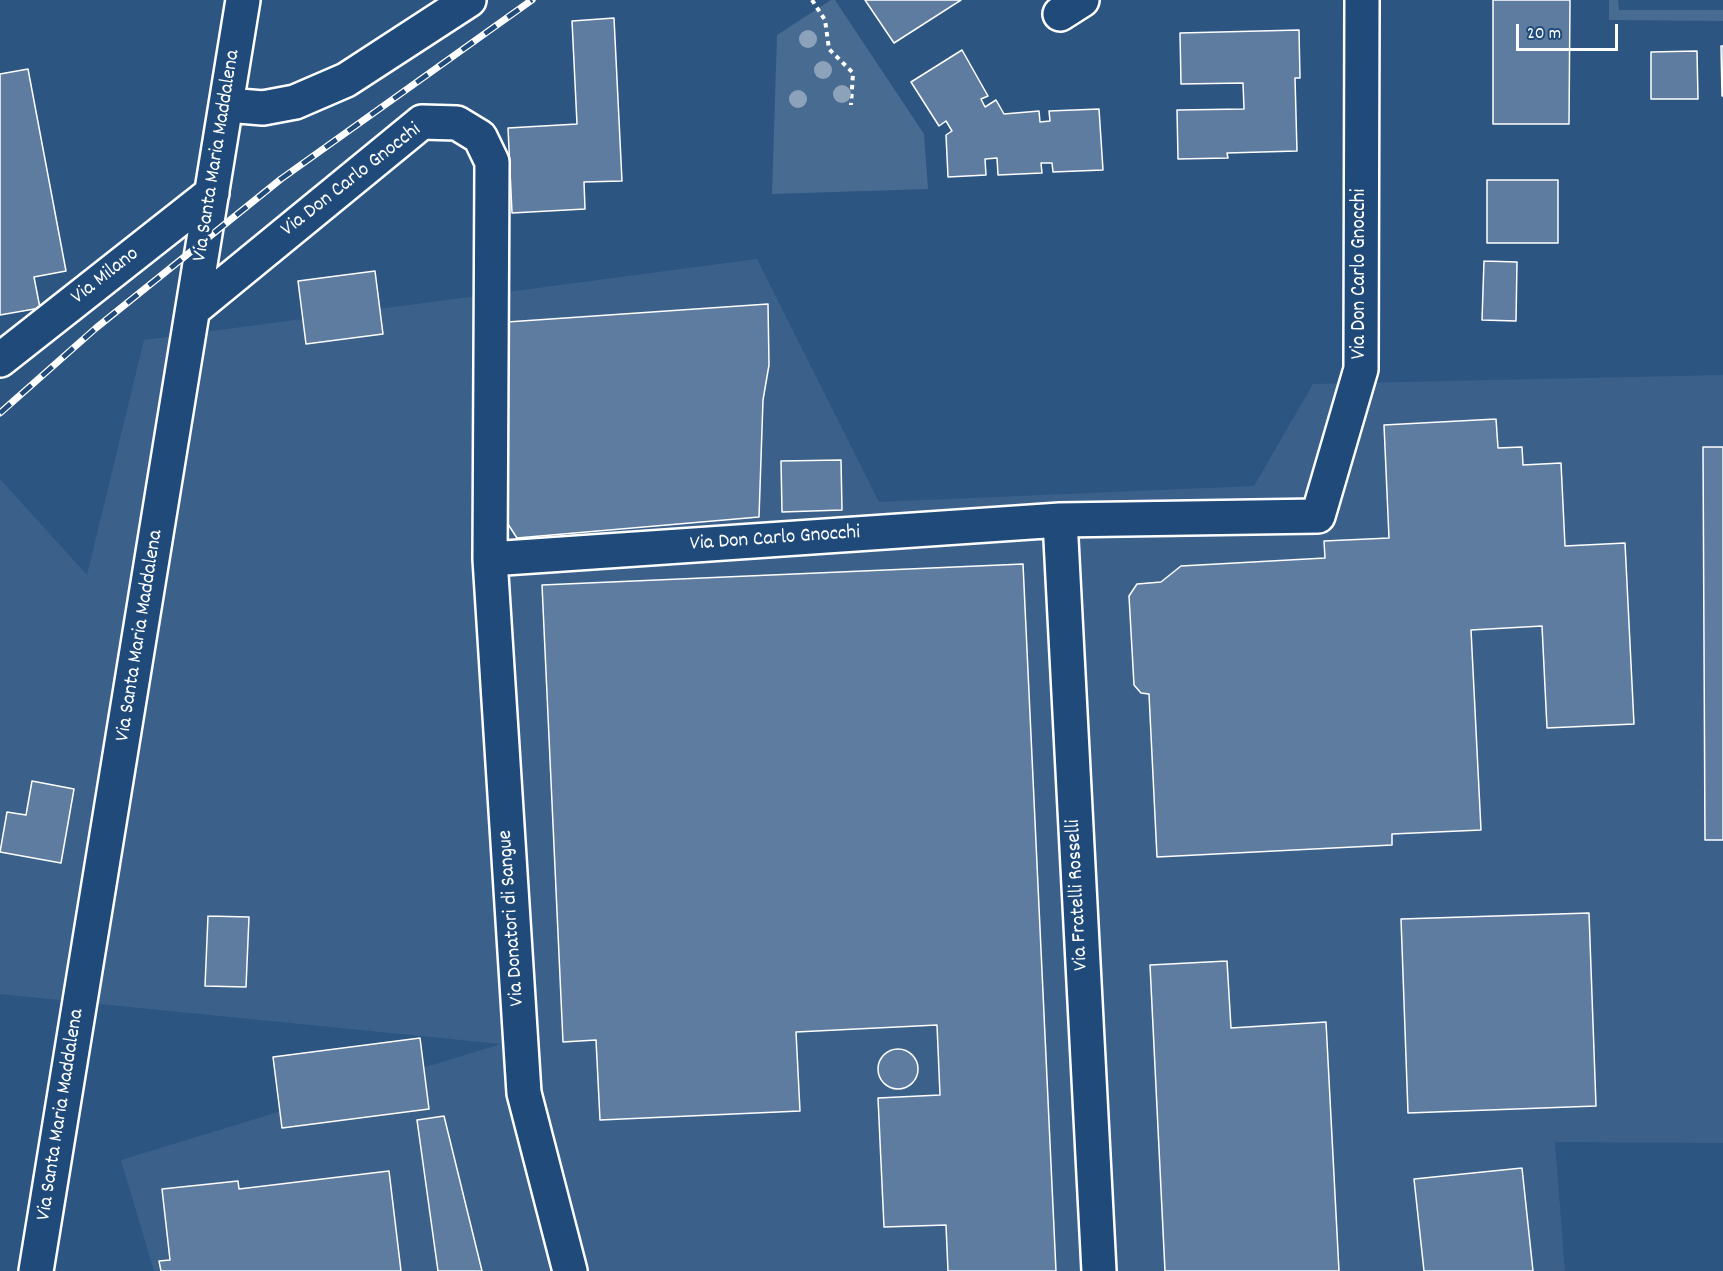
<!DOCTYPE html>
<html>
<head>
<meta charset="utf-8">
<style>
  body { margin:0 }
  #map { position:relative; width:1723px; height:1271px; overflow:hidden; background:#2c5582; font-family:Dekko,sans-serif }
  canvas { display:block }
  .scale { position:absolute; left:1516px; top:24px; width:102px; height:27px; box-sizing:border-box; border:3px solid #fff; border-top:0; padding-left:8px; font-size:18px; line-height:21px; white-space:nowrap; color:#fff; -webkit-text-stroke:4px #1f4a7a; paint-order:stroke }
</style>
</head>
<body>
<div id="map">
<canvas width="1723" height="1271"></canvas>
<div class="scale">20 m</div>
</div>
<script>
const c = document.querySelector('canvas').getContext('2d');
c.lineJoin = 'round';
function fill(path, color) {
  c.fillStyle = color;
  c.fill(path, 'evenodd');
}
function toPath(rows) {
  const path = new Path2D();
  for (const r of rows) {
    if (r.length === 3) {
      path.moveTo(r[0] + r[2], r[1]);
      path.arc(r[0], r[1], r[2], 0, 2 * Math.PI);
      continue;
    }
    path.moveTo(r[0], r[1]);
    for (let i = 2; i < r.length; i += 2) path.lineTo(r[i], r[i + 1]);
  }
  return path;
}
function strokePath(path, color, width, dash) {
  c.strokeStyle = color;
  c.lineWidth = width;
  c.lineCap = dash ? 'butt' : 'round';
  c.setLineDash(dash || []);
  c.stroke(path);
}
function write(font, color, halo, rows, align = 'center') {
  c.font = font + ' Dekko,sans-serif';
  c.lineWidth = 6;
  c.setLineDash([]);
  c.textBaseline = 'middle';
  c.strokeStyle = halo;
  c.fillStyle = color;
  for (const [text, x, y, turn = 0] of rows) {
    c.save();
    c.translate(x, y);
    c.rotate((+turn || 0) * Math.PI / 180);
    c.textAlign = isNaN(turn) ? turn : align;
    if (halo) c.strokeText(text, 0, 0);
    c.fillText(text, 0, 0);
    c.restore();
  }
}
fill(toPath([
  [757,259,879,502,1254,486,1313,384,1723,375,1723,1143,1555,1142,1565,1271,154,1271,121,1160,501,1044,0,994,0,479,87,575,144,340]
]), '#3b618b');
fill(toPath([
  [831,0,835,0,924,134,928,189,772,194,777,35],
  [1609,0,1618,0,1619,10,1723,10,1723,21,1609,20]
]), '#486b92');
const building = toPath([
  [865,0,961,0,894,43,865,0],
  [1493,0,1570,0,1569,124,1493,124,1493,0],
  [614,18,622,181,584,182,585,209,512,213,508,128,577,124,572,21,614,18],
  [1299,30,1300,78,1295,78,1297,151,1227,153,1228,158,1178,159,1177,110,1244,109,1243,83,1181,84,1180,33,1299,30],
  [1721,46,1723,46,1723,96,1722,96,1721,46],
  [962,50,988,96,981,99,985,107,996,100,1004,114,1039,111,1040,122,1050,121,1049,111,1099,109,1103,170,1053,172,1052,163,1041,163,1042,173,998,175,997,158,985,159,986,175,948,177,946,135,952,131,946,121,939,126,911,82,962,50],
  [1697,51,1698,99,1651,99,1651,52,1697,51],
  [28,69,66,271,34,277,40,308,0,315,0,74,28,69],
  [1487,180,1558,180,1558,243,1487,243,1487,180],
  [1484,261,1517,262,1516,321,1482,320,1484,261],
  [375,271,383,334,306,344,298,281,375,271],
  [768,304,769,365,763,400,759,517,517,538,504,518,507,322,768,304],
  [1496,419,1498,448,1522,447,1523,465,1561,463,1565,546,1625,543,1634,724,1547,728,1542,626,1471,630,1481,830,1392,834,1392,845,1157,857,1149,694,1141,693,1134,685,1129,596,1137,584,1161,582,1181,566,1325,558,1324,541,1389,538,1384,425,1496,419],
  [1703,447,1723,447,1723,840,1705,840,1703,447],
  [841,460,842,510,782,512,781,461,841,460],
  [1023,564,1056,1271,948,1271,946,1225,884,1227,878,1098,940,1095,937,1025,796,1032,800,1111,600,1120,596,1040,563,1042,542,585,1023,564],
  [32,781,74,789,61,863,0,852,7,812,26,815,32,781],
  [1589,913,1596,1106,1408,1113,1401,919,1589,913],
  [208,916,249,917,246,987,205,986,208,916],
  [1227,961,1231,1028,1326,1022,1339,1271,1165,1271,1150,965,1227,961],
  [420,1038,429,1109,282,1128,273,1057,420,1038],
  [898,1069,20],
  [444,1116,482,1271,438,1271,417,1120,444,1116],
  [1522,1168,1533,1271,1424,1271,1414,1179,1522,1168],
  [389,1171,401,1271,161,1271,159,1261,170,1260,162,1189,238,1181,239,1189,389,1171]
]);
fill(building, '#5e7c9f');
strokePath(building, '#fff', 1.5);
const minor = toPath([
  [1060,14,1082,0],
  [227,105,263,108,295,102,346,80,469,0],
  [195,308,422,122,457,123,480,137,492,162,490,559,1060,520,1318,516,1361,369,1362,0],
  [0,360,212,193],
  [1060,520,1099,1271],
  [490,559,524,1093,570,1271],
  [36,1271,243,0]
]);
strokePath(minor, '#fff', 38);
strokePath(toPath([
  [812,0,825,20,829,49,853,73,851,105]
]), '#fff', 4, [4.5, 4.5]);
strokePath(minor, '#1f4a7a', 33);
const rail = toPath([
  [0,413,96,328,281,179,532,0]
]);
strokePath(rail, '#fff', 7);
strokePath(rail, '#1f4a7a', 4.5, [14]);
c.fillStyle = '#8ca2bb';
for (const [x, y] of [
  [808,39],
  [823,70],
  [842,94],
  [798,99]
]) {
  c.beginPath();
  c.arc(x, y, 9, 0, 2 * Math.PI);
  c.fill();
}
write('21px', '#fff', '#1f4a7a', [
  ["Via Santa Maria Maddalena",218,156,-81],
  ["Via Don Carlo Gnocchi",352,181,-38],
  ["Via Don Carlo Gnocchi",1361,274,-90],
  ["Via Milano",106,277,-38],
  ["Via Don Carlo Gnocchi",775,540,-4],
  ["Via Santa Maria Maddalena",141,636,-81],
  ["Via Fratelli Rosselli",1079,895,-93],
  ["Via Donatori di Sangue",513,918,-94],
  ["Via Santa Maria Maddalena",62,1115,-81]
]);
</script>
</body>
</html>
